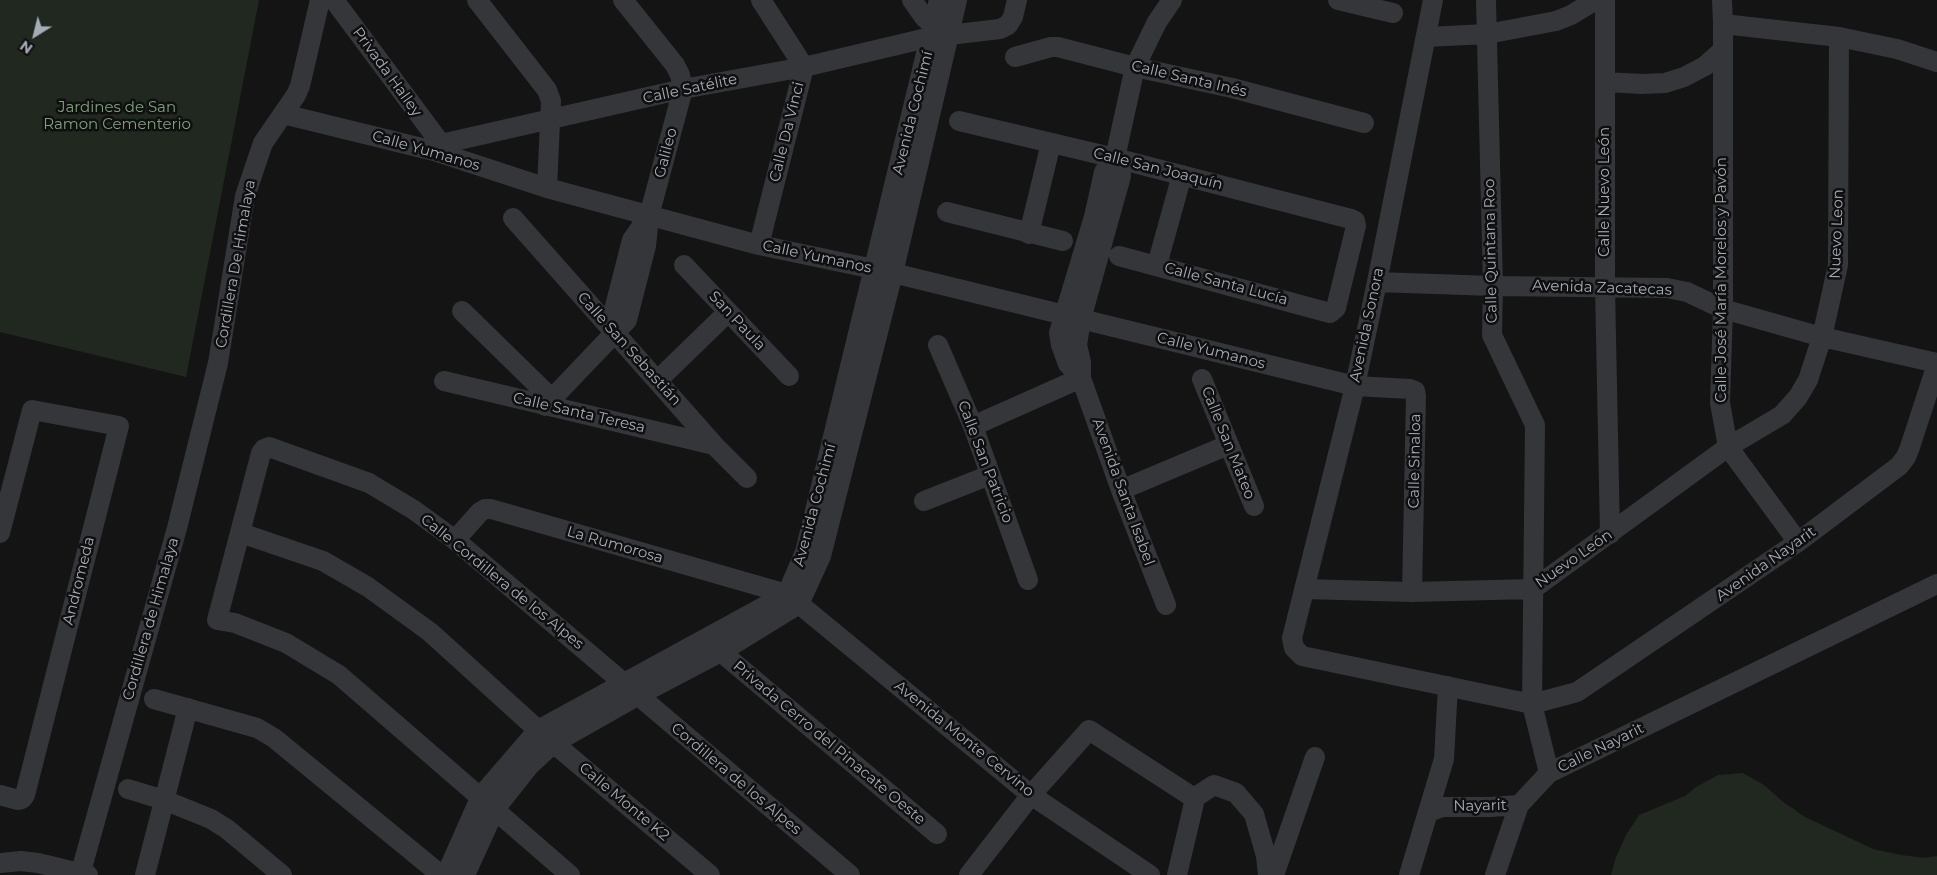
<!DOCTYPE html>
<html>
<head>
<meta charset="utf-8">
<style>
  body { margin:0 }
  #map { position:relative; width:1937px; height:875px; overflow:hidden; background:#141415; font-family:Montserrat,sans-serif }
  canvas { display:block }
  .north { position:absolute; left:10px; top:10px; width:50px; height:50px; -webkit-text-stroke:4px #0f0f10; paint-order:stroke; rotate:216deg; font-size:14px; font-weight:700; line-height:20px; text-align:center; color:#a6acb6 }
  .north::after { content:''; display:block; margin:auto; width:18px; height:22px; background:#a6acb6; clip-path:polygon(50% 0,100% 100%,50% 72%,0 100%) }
</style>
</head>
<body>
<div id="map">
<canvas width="1937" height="875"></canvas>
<div class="north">N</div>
</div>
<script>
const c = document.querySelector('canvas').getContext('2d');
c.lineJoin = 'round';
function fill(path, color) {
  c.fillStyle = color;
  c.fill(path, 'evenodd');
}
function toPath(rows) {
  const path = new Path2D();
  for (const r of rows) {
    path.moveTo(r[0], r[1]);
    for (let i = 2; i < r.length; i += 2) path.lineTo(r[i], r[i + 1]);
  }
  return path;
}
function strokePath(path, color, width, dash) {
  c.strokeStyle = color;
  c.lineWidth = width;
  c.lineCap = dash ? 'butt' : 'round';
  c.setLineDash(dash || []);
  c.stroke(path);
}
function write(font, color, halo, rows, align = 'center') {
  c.font = font + ' Montserrat,sans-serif';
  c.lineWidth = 5;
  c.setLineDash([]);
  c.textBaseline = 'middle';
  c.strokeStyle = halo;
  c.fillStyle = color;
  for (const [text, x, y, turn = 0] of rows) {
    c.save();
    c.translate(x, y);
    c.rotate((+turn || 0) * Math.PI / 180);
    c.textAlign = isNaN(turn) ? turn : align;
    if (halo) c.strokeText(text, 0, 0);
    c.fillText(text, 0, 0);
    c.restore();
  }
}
fill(toPath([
  [0,0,259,0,186,377,0,332],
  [1743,773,1764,785,1782,801,1805,817,1852,839,1873,849,1901,855,1925,858,1937,856,1937,875,1611,875,1616,857,1626,835,1639,815,1685,796,1696,787,1718,775]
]), '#202820');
strokePath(toPath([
  [334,0,441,144],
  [477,0,547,90,551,101,547,188],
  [912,0,924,17,934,26,943,31],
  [1338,0,1393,13],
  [1433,0,1377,282,1355,386,1292,638,1294,648,1302,656,1532,704,1577,692,1798,542,1899,466,1906,457,1910,447,1937,364],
  [1486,0,1493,286,1492,335,1535,425,1532,704,1549,773],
  [1605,0,1605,287,1610,534],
  [1722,0,1723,24,1723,309,1720,403,1728,447,1798,542],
  [1723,24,1839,37,1897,49,1937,62],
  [1426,37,1487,34,1556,21,1571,15,1596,0],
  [1015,57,1051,47,1058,47,1135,67,1232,88,1364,123],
  [1605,82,1642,84,1665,83,1684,77,1705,66,1723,50],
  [283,114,434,151,547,188,759,245,893,273,1355,386,1410,389,1415,391,1416,396,1412,592],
  [959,121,1115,158,1351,219,1355,221,1356,226,1336,308,1330,313,1119,256],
  [434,151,441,144,683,89,804,67,931,37,1000,29,1008,25,1013,17,1017,0],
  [1115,158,1121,176,1081,319,1077,345,1081,362,1081,378,1121,490,1166,605],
  [947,212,1063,241],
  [513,218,714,445,747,478],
  [1029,234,1051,143],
  [759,245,804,67,761,0],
  [684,265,789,376],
  [1157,265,1182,175],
  [1377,282,1493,286,1667,288,1687,292,1723,309,1822,337,1937,363],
  [462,311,552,399],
  [614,333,613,314,632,240,648,217],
  [938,345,973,426,1028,580],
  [1081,378,1068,364,1061,345,1059,333,1094,217,1104,172,1115,158,1135,67,1157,22,1172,0],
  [1202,379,1254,506],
  [658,380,728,312],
  [444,381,714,445],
  [545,406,627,320,646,246,649,216,683,89,680,75,675,65,623,0],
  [973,426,1081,378],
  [1121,490,1228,445],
  [924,501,990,475],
  [0,533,32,410,119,426,25,795,22,799,18,800,0,795],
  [241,533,323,561,368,587,430,632,538,730,710,875],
  [455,540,480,512,485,509,491,509,787,594,1031,795,1150,875],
  [1304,589,1412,592,1533,589,1728,447,1782,415,1798,397,1808,380,1822,337,1838,265,1839,37],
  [721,652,937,834],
  [154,699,257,728,274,738,441,875],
  [128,789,164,800,211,819,227,829,282,875],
  [1194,798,1214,785,1236,793,1254,814,1266,856,1268,875],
  [1428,812,1442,807,1490,807,1519,805,1549,773,1937,584],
  [0,863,21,861,38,863,88,875],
  [80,875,177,528,218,363,245,196,263,143,296,95,300,86,320,0],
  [145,875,188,708],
  [446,875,481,796,538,730,787,594,805,552,939,0],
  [465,875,495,809,529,766,554,743,637,696,721,652,799,604,821,556,893,273,957,0],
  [570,875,339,675,286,643,235,623,217,620,261,453,264,449,269,447,369,483,414,510,455,540,850,875],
  [969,875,1031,795,1089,730,1194,798,1194,803,1177,875],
  [1274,875,1315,757],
  [1409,875,1444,759,1448,686],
  [1495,875,1519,805]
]), '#35363a', 20);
write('15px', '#a6acb6', '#0f0f10', [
  ["Privada Halley",387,72,54],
  ["Calle Santa Inés",1189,79,13],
  ["Calle Satélite",690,89,-12],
  ["Avenida Cochimí",913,113,-76],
  ["Calle Da Vinci",787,132,-76],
  ["Calle Yumanos",426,151,16],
  ["Galileo",666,153,-75],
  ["Calle San Joaquín",1158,169,14],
  ["Calle Nuevo León",1605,192,-90],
  ["Nuevo Leon",1837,234,-88],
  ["Calle Quintana Roo",1491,251,-91],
  ["Calle Yumanos",817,257,12],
  ["Cordillera De Himalaya",236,264,-80],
  ["Calle José María Morelos y Pavón",1722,280,-90],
  ["Calle Santa Lucía",1226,284,15],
  ["Avenida Zacatecas",1602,288,2],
  ["San Paula",737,321,47],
  ["Avenida Sonora",1367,325,-78],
  ["Calle San Sebastián",629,349,48],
  ["Calle Yumanos",1211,351,14],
  ["Calle Santa Teresa",579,413,13],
  ["Calle San Mateo",1228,443,68],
  ["Calle Sinaloa",1415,461,-89],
  ["Calle San Patricio",985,462,69],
  ["Avenida Santa Isabel",1123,492,70],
  ["Avenida Cochimí",815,505,-75],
  ["La Rumorosa",615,545,16],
  ["Nuevo León",1574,559,-35],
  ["Avenida Nayarit",1766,564,-35],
  ["Andromeda",79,581,-76],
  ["Calle Cordillera de los Alpes",502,582,39],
  ["Cordillera de Himalaya",151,619,-74],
  ["Avenida Monte Cervino",964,739,39],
  ["Privada Cerro del Pinacate Oeste",829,743,40],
  ["Calle Nayarit",1601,748,-26],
  ["Cordillera de los Alpes",736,779,40],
  ["Calle Monte K2",624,802,40],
  ["Nayarit",1480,806,-1]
]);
write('15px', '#7ea17d', '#0f0f10', [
  ["Jardines de San",117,108],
  ["Ramon Cementerio",117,125]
]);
</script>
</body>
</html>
